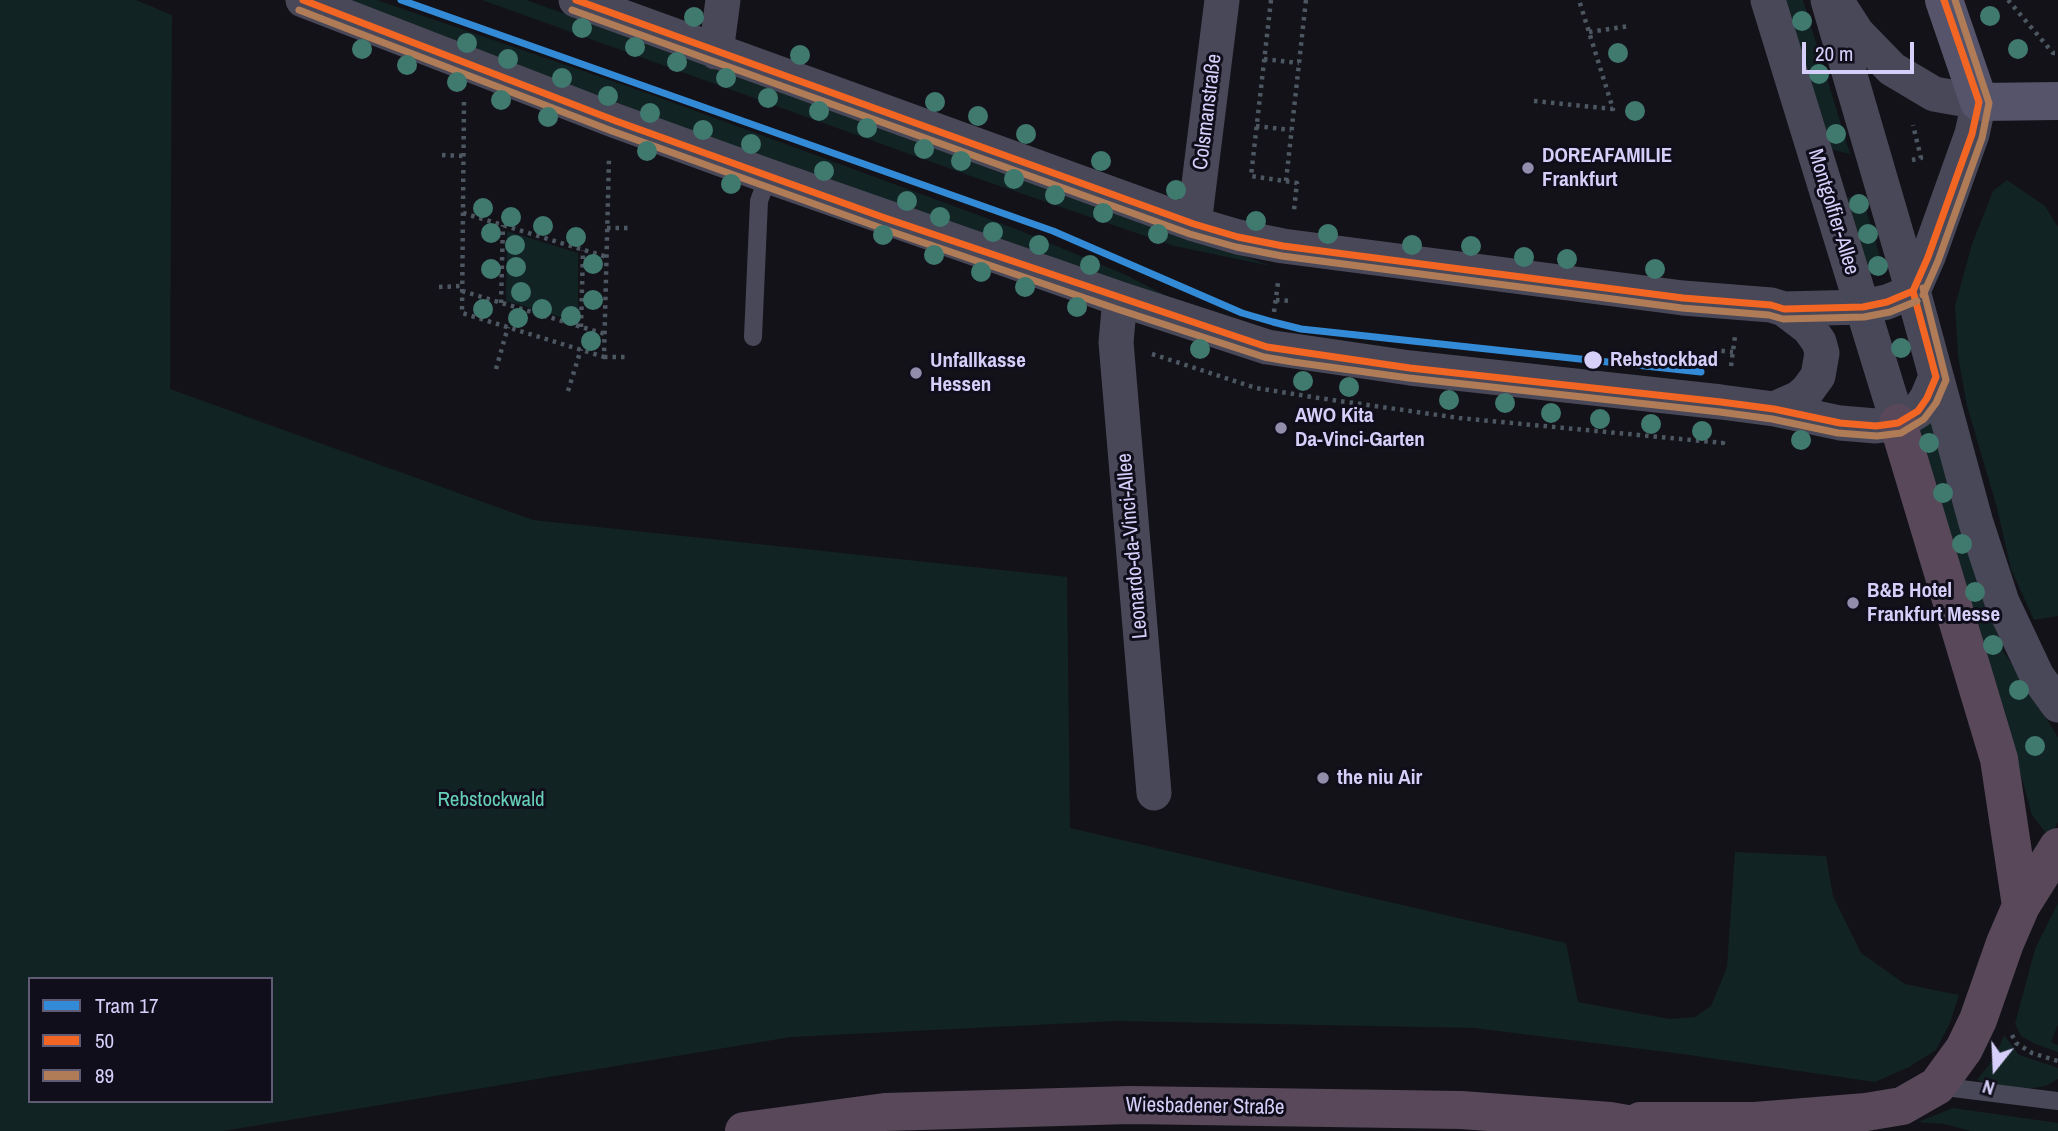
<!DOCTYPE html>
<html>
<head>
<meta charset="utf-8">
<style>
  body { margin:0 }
  #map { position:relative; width:2058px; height:1131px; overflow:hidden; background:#131218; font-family:"Archivo Narrow",sans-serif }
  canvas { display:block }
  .legend { position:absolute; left:28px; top:977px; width:245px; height:126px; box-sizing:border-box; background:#110e1c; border:2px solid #5f5b74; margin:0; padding:9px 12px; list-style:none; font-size:21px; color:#d5cff9 }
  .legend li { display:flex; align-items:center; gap:14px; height:35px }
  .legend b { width:35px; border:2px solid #5f5b74 }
  .north { position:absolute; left:1960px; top:1033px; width:70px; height:70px; -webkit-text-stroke:5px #110e1c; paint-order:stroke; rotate:198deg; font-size:19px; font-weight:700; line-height:28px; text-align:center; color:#d5cff9 }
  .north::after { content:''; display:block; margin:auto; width:24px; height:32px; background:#d5cff9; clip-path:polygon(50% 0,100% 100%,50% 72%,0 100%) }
  .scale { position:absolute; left:1802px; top:42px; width:112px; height:32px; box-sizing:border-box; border:4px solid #d5cff9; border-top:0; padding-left:9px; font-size:21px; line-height:24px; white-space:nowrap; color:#d5cff9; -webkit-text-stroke:5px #110e1c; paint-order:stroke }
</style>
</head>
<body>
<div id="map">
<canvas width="2058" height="1131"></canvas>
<ul class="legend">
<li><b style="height:9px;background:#338bd7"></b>Tram 17</li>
<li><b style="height:9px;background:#f26522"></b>50</li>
<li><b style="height:9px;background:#b07c57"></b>89</li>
</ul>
<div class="north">N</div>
<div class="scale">20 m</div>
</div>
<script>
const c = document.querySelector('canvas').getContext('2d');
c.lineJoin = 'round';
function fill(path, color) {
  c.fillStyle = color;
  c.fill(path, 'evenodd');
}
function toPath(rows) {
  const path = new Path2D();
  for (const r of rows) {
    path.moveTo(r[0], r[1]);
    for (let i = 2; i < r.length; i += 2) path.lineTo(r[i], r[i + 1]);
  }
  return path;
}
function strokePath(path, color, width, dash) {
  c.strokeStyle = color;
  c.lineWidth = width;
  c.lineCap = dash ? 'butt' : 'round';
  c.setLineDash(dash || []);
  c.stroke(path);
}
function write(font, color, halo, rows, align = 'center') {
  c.font = font + ' "Archivo Narrow",sans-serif';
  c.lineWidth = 6;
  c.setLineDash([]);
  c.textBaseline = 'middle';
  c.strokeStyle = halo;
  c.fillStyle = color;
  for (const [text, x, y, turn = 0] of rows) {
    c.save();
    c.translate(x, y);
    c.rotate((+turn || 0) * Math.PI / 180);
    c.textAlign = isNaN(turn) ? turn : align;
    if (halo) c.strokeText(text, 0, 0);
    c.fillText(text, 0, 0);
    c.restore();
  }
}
fill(toPath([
  [0,0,136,0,172,15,170,389,533,520,1067,577,1070,828,1566,943,1578,1002,1669,1019,1695,1017,1711,1006,1727,967,1735,852,1826,856,1833,896,1861,953,1905,984,1959,995,1950,1023,1936,1050,1909,1067,1875,1082,1682,1054,1474,1028,1116,1021,791,1037,223,1131,0,1131],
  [30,979,271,979,271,1101,30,1101],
  [329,0,377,0,647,93,1016,229,1126,275,1204,315],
  [482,0,526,0,1271,266,1174,246,965,174],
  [1785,0,1803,0,1850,154,1830,149],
  [2007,180,2045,206,2058,227,2058,616,2034,620,2011,569,1997,508,1967,406,1958,356,1955,306,1972,244,1993,191],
  [1862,195,1884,271,1866,276,1844,198],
  [507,231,578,253,578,322,506,301],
  [1930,419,2002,649,2058,737,2058,822,2053,832,2045,832,2032,815,2008,729,1915,422],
  [2058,903,2058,1024,2051,1042,2058,1045,2058,1052,2035,1044,2021,1036,2015,1024,2035,949],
  [2004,1035,2019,1055,2058,1068,2058,1079,2046,1086,2027,1089,2006,1088,1977,1080,1995,1057],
  [1953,1108,2058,1123,2058,1131,1971,1131,1944,1124,1918,1122]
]), '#122323');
strokePath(toPath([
  [1271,0,1251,176,1297,183,1294,210],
  [2008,0,2053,53,2058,53],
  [1589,32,1629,26],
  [1264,59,1299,63],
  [1534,101,1613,109,1579,0],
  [464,102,462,313,604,357,609,158],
  [1256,126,1291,130],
  [442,155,463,156],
  [1912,160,1921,158,1913,125],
  [1286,181,1306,0],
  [463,213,607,257],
  [607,228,629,228],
  [439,287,462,286],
  [462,291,605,334],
  [1276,300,1291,301],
  [501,303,503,225],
  [1274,312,1278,283],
  [581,327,583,250],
  [1713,350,1733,352],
  [1152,354,1256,388,1319,398,1459,418,1723,443,1723,437],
  [604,357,626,357],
  [1731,366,1735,336],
  [496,369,508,327],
  [568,391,581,349],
  [2012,1035,2016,1043,2032,1053,2058,1061]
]), '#4c5761', 4.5, [3.5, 5]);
strokePath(toPath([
  [753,337,759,201,768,176],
  [1937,1086,2058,1101]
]), '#494859', 18);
strokePath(toPath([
  [303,0,616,121,768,176,1120,299,1267,347,1410,368,1721,402,1774,409,1840,423,1876,426,1898,423,1918,411,1927,398,1936,377],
  [576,0,1194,224,1238,237,1283,246,1683,298,1771,305,1784,309,1863,307,1887,302,1913,291],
  [1768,0,1898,423],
  [1828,0,1913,291,1976,523,2002,602,2037,676,2058,705],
  [1839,5,1857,33,1892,69,1934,94,1979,102,1972,134,1928,257,1913,291],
  [716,52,723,0],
  [1194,224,1222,0],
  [1120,299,1116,342,1154,793],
  [1774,409,1799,398,1807,391,1818,376,1822,353,1819,342,1809,328,1784,309]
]), '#494859', 35);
strokePath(toPath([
  [1944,0,1979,102,2058,101]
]), '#55546b', 38);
strokePath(toPath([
  [1898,423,1999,759,2021,906],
  [1640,1121,1755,1121,1866,1112,1902,1106,1937,1086,1964,1049,1978,1020,2005,943,2021,906,2058,847],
  [744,1131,885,1112,1130,1105,1461,1110,1610,1121,1667,1131]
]), '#584859', 38);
strokePath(toPath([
  [303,0,616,121,885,218,1267,347,1410,368,1721,402,1774,409,1840,423,1876,426,1898,423,1918,411,1927,398,1936,377,1913,291],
  [576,0,1194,224,1238,237,1283,246,1683,298,1771,305,1784,309,1863,307,1887,302,1913,291],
  [1913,291,1928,257,1972,134,1979,102,1944,0]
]), '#f26522', 7);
strokePath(toPath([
  [299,10,612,131,881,228,1117,309,1264,357,1293,362,1409,378,1720,412,1772,419,1838,433,1877,436,1901,433,1924,419,1936,403,1946,380,1923,288],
  [572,10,1190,234,1236,247,1282,256,1682,308,1769,315,1783,319,1864,317,1890,312,1917,301],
  [1923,295,1938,261,1982,138,1989,103,1955,0]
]), '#b07c57', 7);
strokePath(toPath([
  [401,0,1053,231,1242,313,1273,322,1301,329,1701,372]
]), '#338bd7', 7);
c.fillStyle = '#407a6f';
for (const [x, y] of [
  [1990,16],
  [694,17],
  [1802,21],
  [582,28],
  [467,43],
  [635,47],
  [362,49],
  [2018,49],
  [1618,53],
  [800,55],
  [508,59],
  [677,62],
  [407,65],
  [1819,74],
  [562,78],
  [726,78],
  [457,82],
  [608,96],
  [768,98],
  [501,100],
  [935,102],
  [819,111],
  [1635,111],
  [650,113],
  [978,116],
  [548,117],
  [867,128],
  [703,130],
  [1026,134],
  [1836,134],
  [751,144],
  [924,149],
  [647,151],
  [961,161],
  [1101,161],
  [824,171],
  [1014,179],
  [731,184],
  [1176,190],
  [1055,195],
  [907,201],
  [1859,204],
  [483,208],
  [1103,213],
  [511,217],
  [940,217],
  [1256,221],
  [543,226],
  [993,232],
  [491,233],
  [1158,234],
  [1328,234],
  [1868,234],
  [883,235],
  [576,237],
  [515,245],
  [1039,245],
  [1412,245],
  [1471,246],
  [934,255],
  [1524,257],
  [1567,259],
  [593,264],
  [1090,265],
  [1878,266],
  [516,267],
  [491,269],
  [1655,269],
  [981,272],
  [1025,287],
  [521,292],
  [593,300],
  [1077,307],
  [483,309],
  [542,309],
  [571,316],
  [518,318],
  [591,341],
  [1901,348],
  [1200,349],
  [1303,381],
  [1349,387],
  [1449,400],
  [1505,403],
  [1551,413],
  [1600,419],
  [1651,424],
  [1702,431],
  [1801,440],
  [1929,443],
  [1943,493],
  [1962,544],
  [1975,592],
  [1993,645],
  [2019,690],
  [2035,746]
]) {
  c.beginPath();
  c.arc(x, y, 10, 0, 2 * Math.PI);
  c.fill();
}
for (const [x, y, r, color] of [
  [1528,168,7,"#918daa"],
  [1593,360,10,"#d5cff9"],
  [916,373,7,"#918daa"],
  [1281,428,7,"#918daa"],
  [1853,603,7,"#918daa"],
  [1323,778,7,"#918daa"]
]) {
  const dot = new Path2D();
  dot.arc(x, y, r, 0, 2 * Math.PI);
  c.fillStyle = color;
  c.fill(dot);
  strokePath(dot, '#110e1c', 2.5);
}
write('21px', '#d5cff9', '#110e1c', [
  ["Colsmanstraße",1208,112,-83],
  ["Montgolfier-Allee",1833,212,73],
  ["Leonardo-da-Vinci-Allee",1133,546,-95],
  ["Wiesbadener Straße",1205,1107,1]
]);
write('bold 21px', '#d5cff9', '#110e1c', [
  ["DOREAFAMILIE",1542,156],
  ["Frankfurt",1542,180],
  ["Unfallkasse",930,361],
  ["Hessen",930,385],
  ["AWO Kita",1295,416],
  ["Da-Vinci-Garten",1295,440],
  ["B&B Hotel",1867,591],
  ["Frankfurt Messe",1867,615],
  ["the niu Air",1337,778]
], 'left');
write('bold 21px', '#d5cff9', '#110e1c', [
  ["Rebstockbad",1610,360]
], 'left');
write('21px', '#65cfb6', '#110e1c', [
  ["Rebstockwald",491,800]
]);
</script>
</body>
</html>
